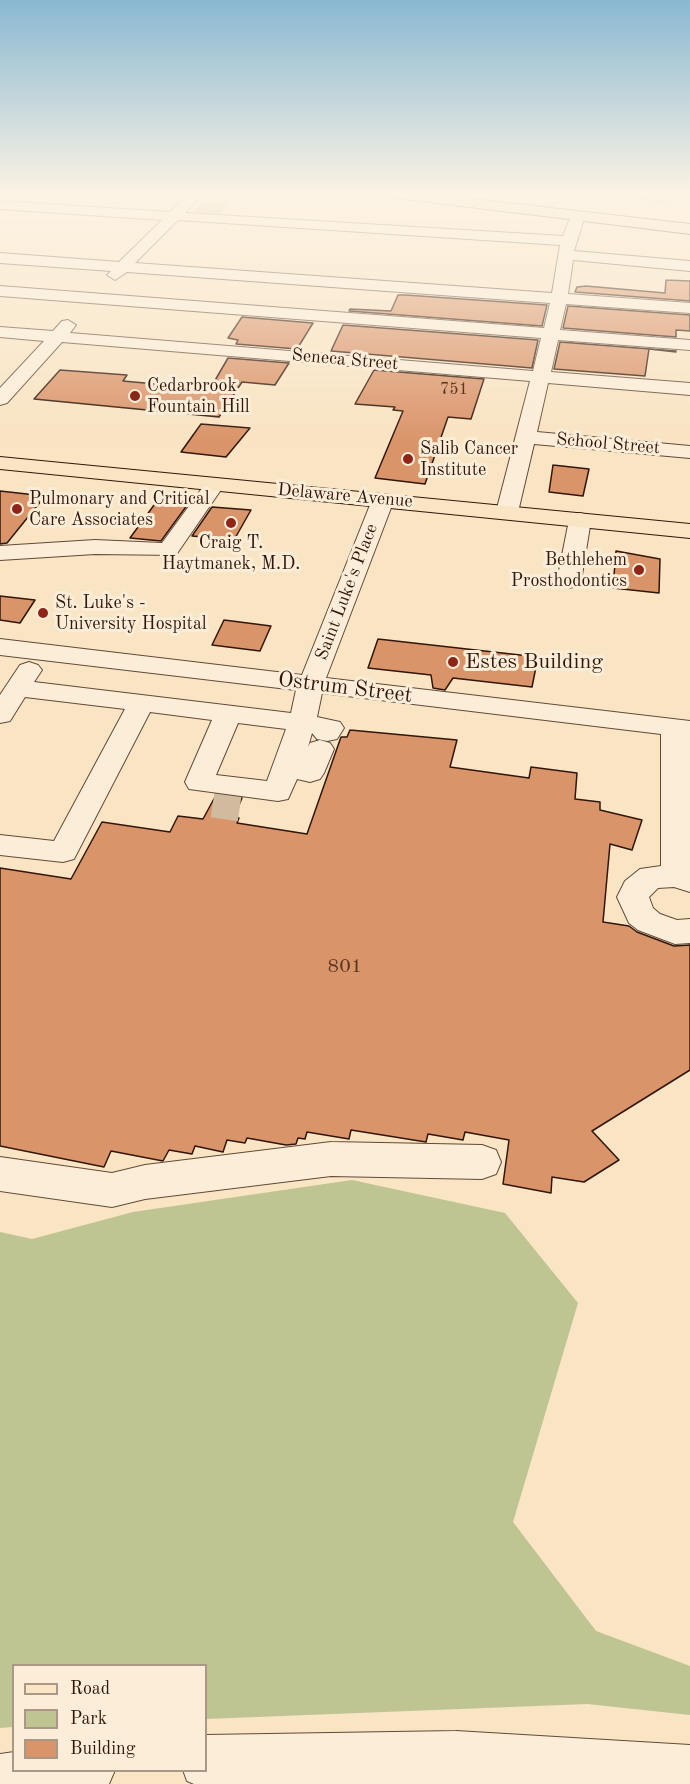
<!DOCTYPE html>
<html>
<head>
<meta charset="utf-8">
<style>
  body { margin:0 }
  #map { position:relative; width:690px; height:1784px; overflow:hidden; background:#f9e4c3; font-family:"Old Standard TT",serif }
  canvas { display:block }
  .legend { position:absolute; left:12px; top:1664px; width:195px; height:108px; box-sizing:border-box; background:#fbedd8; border:2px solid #aa9785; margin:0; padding:8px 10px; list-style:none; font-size:18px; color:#311609 }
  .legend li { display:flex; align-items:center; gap:12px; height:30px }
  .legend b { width:30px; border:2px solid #aa9785 }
</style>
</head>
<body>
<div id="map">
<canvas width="690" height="1784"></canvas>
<ul class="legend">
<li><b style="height:8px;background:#f9e4c3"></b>Road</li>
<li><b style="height:16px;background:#bfc493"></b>Park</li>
<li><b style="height:16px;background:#da946a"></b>Building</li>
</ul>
</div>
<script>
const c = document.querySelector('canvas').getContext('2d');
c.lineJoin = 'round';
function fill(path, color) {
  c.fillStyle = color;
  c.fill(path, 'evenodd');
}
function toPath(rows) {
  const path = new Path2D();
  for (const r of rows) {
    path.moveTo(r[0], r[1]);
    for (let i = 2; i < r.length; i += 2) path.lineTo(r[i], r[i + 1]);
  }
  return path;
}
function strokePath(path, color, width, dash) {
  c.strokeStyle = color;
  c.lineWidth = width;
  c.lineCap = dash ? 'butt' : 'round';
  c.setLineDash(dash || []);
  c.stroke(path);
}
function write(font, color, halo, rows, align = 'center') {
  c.font = font + ' "Old Standard TT",serif';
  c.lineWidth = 6;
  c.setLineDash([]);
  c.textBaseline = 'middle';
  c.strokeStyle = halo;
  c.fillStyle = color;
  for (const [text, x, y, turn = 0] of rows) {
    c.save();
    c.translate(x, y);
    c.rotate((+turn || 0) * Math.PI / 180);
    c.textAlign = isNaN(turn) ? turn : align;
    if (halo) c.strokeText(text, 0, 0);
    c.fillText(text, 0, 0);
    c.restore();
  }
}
fill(toPath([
  [206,197,232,198,221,214,194,212],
  [352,1180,505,1213,578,1303,513,1522,596,1631,690,1666,690,1715,587,1704,206,1719,206,1666,14,1666,13,1727,0,1728,0,1232,32,1239,133,1212]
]), '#bfc493');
const building = toPath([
  [666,280,690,281,690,301,575,292,577,287,586,286,665,293,666,280],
  [398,295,406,295,547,305,542,326,349,311,350,309,391,311,398,295],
  [568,306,690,315,690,331,676,330,676,337,563,328,568,306],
  [242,317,313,323,297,349,236,344,238,340,228,338,242,317],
  [343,325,538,340,532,368,331,351,343,325],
  [560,342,676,351,676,352,649,349,645,376,554,369,560,342],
  [228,358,289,363,275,385,242,382,219,417,34,399,60,370,127,375,123,381,210,389,228,358],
  [374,370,484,379,471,419,448,417,425,484,375,478,403,411,393,410,395,407,355,404,374,370],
  [201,424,250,428,226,457,181,452,201,424],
  [553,465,589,469,583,496,549,492,553,465],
  [0,491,45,496,7,543,0,544,0,491],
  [157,501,188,504,161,541,130,538,157,501],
  [212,507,251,510,234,540,192,536,212,507],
  [616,551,660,559,659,593,613,588,616,551],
  [0,596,35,600,20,623,0,620,0,596],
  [224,620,271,626,260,651,212,645,224,620],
  [378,639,538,657,532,687,453,678,445,690,433,688,431,675,368,668,378,639],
  [350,730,457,740,450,767,529,778,531,767,577,773,575,799,600,802,600,810,642,820,632,850,610,844,603,922,629,926,637,932,674,946,690,945,690,1070,592,1131,619,1160,584,1182,552,1177,551,1193,503,1184,509,1140,465,1132,463,1140,428,1134,426,1142,351,1130,349,1139,307,1132,305,1139,298,1138,296,1144,286,1145,247,1138,245,1143,227,1140,223,1152,195,1146,192,1154,169,1150,163,1161,111,1151,104,1167,0,1146,0,868,71,879,102,822,170,832,178,816,203,819,216,795,242,798,234,817,239,818,237,823,307,834,341,737,347,737,350,730]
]);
fill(building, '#da946a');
strokePath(building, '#311609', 1.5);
strokePath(toPath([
  [213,802,240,806]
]), '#d1bb9e', 31, [31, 15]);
const minor = toPath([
  [190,193,204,193,185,213,563,236,571,216,578,212,585,216,574,251,690,261,690,271,573,260,568,294,690,303,690,313,566,304,560,330,690,340,690,350,558,340,551,372,690,383,690,395,548,383,537,432,690,446,690,458,534,444,518,512,515,517,507,519,499,517,496,512,530,381,62,342,7,403,0,405,0,388,44,341,0,337,0,327,53,331,62,321,68,320,76,325,70,333,533,371,541,338,0,296,0,286,544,328,550,303,127,272,115,280,107,275,111,271,0,263,0,253,119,262,162,220,0,209,0,201,170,212,190,193],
  [178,220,560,245,552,293,135,263,178,220],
  [619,193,665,193,675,197,668,201,626,197,619,193],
  [215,478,222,480,225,484,176,555,95,554,0,560,0,546,95,540,162,543,208,480,215,478],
  [383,494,391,495,394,500,326,678,690,721,690,892,674,887,658,888,649,897,653,908,660,914,677,920,690,919,690,943,675,944,638,930,629,923,617,897,625,881,640,869,661,866,661,734,322,693,317,717,340,722,344,728,337,739,327,741,317,739,312,733,308,747,310,743,320,740,330,743,334,749,324,773,320,779,310,782,297,779,288,799,278,801,189,789,185,782,212,720,150,712,74,859,63,862,0,855,0,835,54,841,125,709,25,697,10,721,0,723,0,695,20,665,29,662,38,665,42,670,34,682,291,713,296,690,0,655,0,639,302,675,372,500,375,495,383,494],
  [238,723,286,729,267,781,216,775,238,723],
  [580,513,588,515,591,520,581,581,577,586,569,588,561,586,557,581,569,520,572,515,580,513],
  [331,1142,482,1145,496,1150,501,1162,496,1174,482,1179,331,1176,145,1199,112,1207,0,1191,0,1157,112,1173,145,1165,331,1142],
  [456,1731,690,1745,690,1784,194,1784,187,1781,183,1770,206,1770,206,1735,456,1731],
  [14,1752,14,1770,115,1770,109,1784,0,1784,0,1754,14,1752]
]);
const major = toPath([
  [381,193,421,193,690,224,690,234,388,197,381,193],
  [0,457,690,524,690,538,0,469,0,457]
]);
strokePath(minor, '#634a38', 2);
strokePath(major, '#311609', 2);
fill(minor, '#fbedd8');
fill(major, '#f9e4c3');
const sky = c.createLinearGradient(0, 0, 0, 442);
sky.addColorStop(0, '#8ab8d2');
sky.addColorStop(0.44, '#fcf3e4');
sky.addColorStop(1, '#fcf3e400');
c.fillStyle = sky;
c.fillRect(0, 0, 690, 442);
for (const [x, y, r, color] of [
  [135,396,6,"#8f2418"],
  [408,459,6,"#8f2418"],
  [17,509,6,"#8f2418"],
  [231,523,6,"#8f2418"],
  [639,570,6,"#8f2418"],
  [43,613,6,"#8f2418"],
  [453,662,6,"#8f2418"]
]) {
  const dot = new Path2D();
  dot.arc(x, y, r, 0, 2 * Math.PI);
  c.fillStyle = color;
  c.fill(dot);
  strokePath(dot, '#fbedd8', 2);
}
write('16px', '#5b3621', null, [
  ["751",454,390]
]);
write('18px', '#311609', '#fbedd8', [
  ["Seneca Street",345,360,5],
  ["School Street",608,444,5],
  ["Delaware Avenue",345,496,5],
  ["Saint Luke's Place",347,592,-69]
]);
write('18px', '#311609', '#fbedd8', [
  ["Cedarbrook",147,386],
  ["Fountain Hill",147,407],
  ["Salib Cancer",420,449],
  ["Institute",420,470],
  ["Pulmonary and Critical",29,499],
  ["Care Associates",29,520],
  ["Craig T.",231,543,"center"],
  ["Haytmanek, M.D.",231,564,"center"],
  ["Bethlehem",627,560,"right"],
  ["Prosthodontics",627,581,"right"],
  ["St. Luke's -",55,603],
  ["University Hospital",55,624]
], 'left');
write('20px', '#5b3621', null, [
  ["801",345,967]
]);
write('22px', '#311609', '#fbedd8', [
  ["Estes Building",465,662]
], 'left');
write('22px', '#311609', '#fbedd8', [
  ["Ostrum Street",345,688,7]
]);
</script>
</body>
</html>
